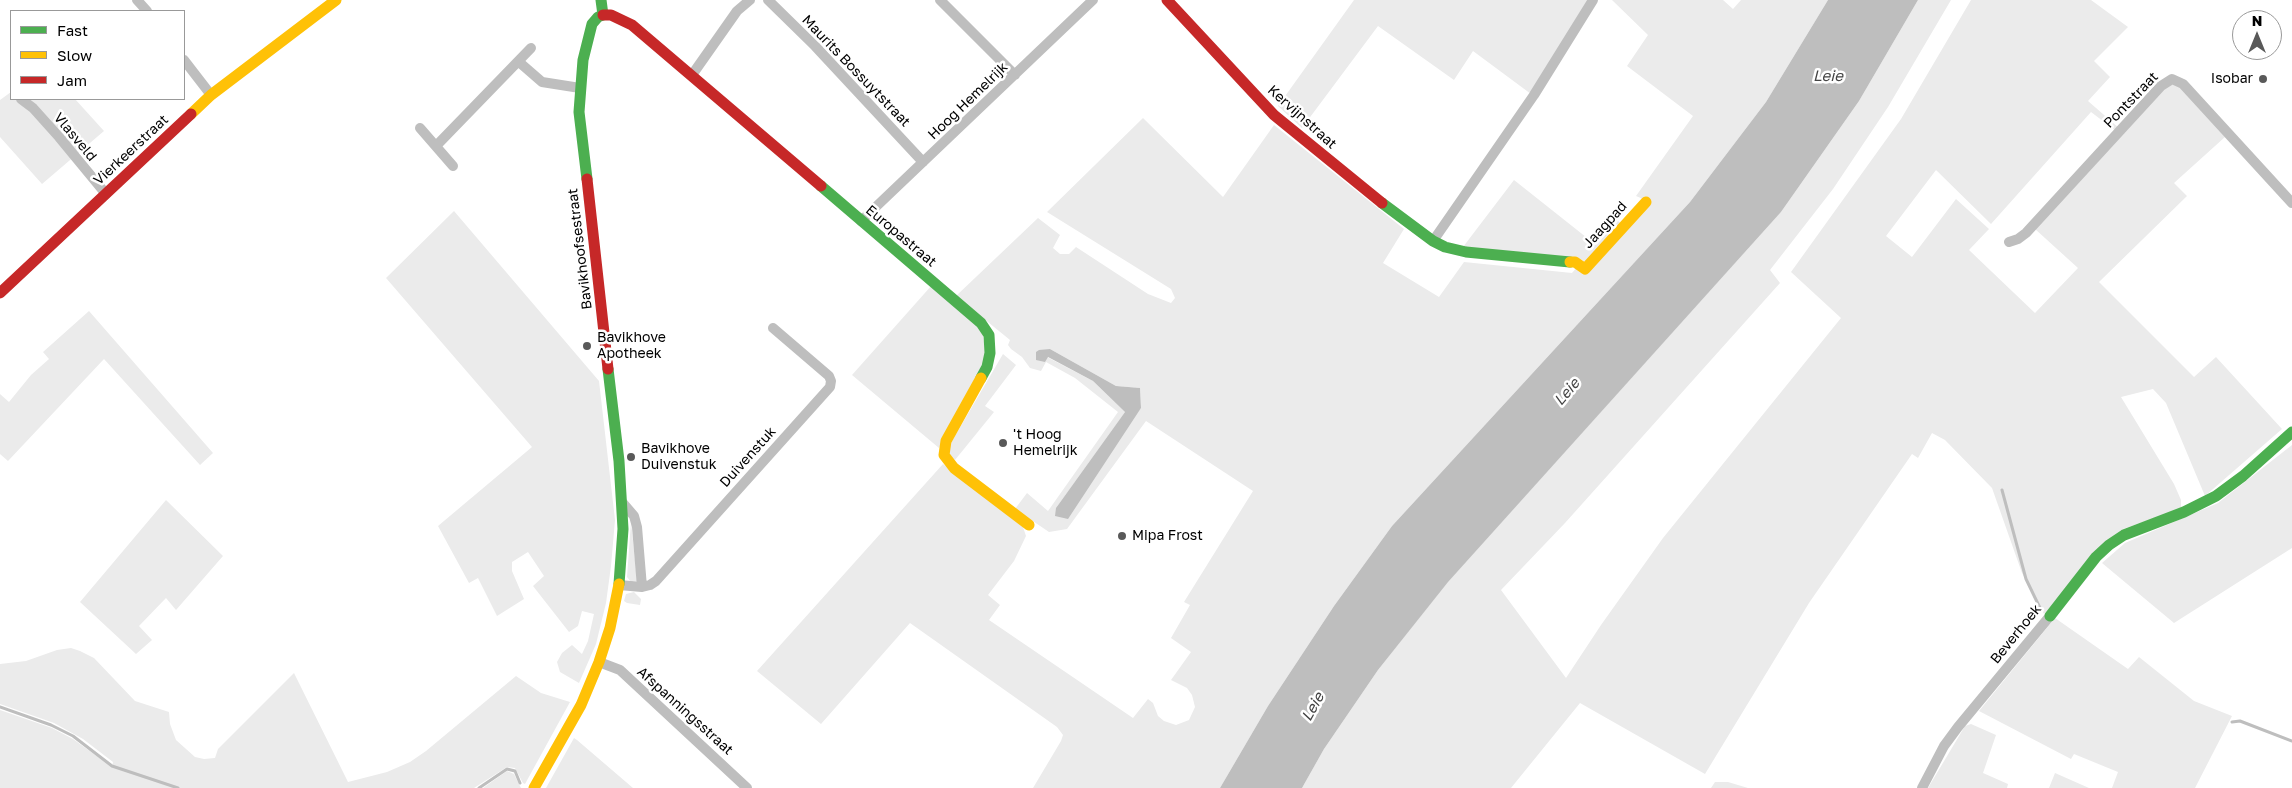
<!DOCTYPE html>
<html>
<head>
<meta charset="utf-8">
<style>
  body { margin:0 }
  #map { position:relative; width:2292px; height:788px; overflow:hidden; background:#fff; font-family:"Golos Text",sans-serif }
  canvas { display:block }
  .legend { position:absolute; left:10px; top:10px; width:175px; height:90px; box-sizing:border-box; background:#fff; border:1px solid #999; margin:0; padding:6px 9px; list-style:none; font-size:15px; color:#000 }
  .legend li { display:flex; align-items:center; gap:10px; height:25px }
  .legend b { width:25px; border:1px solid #999 }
  .north { position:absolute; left:2232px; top:10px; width:50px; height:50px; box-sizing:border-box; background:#fff; border:1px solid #999; border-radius:50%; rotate:0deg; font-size:14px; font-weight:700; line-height:20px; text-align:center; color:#000 }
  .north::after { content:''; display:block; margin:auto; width:18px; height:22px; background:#595959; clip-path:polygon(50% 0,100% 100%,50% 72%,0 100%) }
</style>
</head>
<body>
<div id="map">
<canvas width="2292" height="788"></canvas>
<ul class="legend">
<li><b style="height:6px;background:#4caf50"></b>Fast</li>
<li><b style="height:6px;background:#ffc107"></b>Slow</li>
<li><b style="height:6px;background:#c62828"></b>Jam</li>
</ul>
<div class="north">N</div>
</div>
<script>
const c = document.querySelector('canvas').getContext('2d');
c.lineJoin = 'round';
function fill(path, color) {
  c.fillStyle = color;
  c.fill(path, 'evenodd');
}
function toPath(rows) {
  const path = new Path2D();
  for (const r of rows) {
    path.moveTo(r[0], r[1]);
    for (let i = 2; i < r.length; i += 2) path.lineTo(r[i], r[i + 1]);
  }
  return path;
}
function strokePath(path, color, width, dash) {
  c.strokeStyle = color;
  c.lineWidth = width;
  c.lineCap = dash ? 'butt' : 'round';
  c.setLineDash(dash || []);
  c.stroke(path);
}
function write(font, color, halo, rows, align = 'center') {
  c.font = font + ' "Golos Text",sans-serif';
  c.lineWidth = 5;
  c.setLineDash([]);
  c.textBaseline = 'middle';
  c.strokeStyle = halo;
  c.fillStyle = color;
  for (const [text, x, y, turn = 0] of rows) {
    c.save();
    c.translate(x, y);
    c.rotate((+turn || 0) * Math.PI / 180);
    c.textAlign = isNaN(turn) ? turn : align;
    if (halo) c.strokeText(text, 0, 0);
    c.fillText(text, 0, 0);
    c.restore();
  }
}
fill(toPath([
  [1354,0,1589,0,1531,94,1473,51,1454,80,1378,26,1302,128,1278,106],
  [1612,0,1723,0,1733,9,1741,0,1828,0,1766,102,1690,202,1392,526,1334,606,1268,706,1220,788,1033,788,1061,741,1063,735,1057,727,910,623,821,724,757,671,943,464,1023,527,1026,536,1014,561,988,595,1000,605,989,620,1133,718,1148,699,1153,703,1158,716,1164,721,1176,725,1189,720,1195,707,1192,695,1187,688,1171,680,1191,652,1171,638,1190,605,1184,602,1253,491,1146,421,1067,529,1049,532,1015,509,1027,493,1048,511,1118,412,1075,378,1046,362,1041,371,1030,368,1022,357,1011,349,1008,345,1010,340,956,296,1038,218,1060,235,1053,248,1060,254,1069,254,1076,247,1148,294,1171,303,1175,298,1171,289,1047,212,1143,118,1223,197,1274,125,1404,229,1383,263,1439,297,1464,262,1572,273,1583,260,1463,247,1514,180,1596,245,1618,221,1622,224,1643,199,1636,196,1693,116,1627,66,1648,35],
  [1050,349,1116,386,1140,388,1141,408,1056,508,1125,412,1093,381,1047,357],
  [1918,0,1951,0,1888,107,1833,189,1770,270,1780,283,1565,523,1501,590,1566,678,1601,625,1663,538,1841,318,1791,272,1901,119,1971,0,2091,0,2128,27,2094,61,2110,77,2088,101,2119,128,2116,131,2091,112,1991,224,1936,170,1886,236,1912,257,1956,199,1989,229,1969,250,2035,313,2078,268,2035,229,2168,84,2180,85,2225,137,2174,183,2187,196,2099,282,2194,377,2216,357,2282,429,2205,496,2166,403,2153,389,2121,397,2174,484,2181,500,2181,509,2123,529,2044,614,2022,573,1992,488,1945,440,1932,433,1918,458,1912,454,1809,603,1705,774,1580,703,1511,788,1302,788,1324,749,1378,670,1448,581,1781,212,1859,101],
  [11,92,11,99,75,99,104,131,42,184,0,137,0,100],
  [454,211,599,381,615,520,611,566,606,603,596,644,579,683,560,672,557,662,562,653,572,645,582,654,588,641,594,614,582,611,578,626,569,632,533,586,544,576,528,552,512,562,512,571,524,599,497,616,478,578,469,583,438,526,532,447,386,278],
  [932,285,977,326,983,335,986,357,939,448,852,375],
  [89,311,213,453,200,465,104,359,8,461,0,454,0,394,9,402,31,375,49,359,43,352],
  [1003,354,1016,365,985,406,994,412,955,460,945,453],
  [2292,445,2292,548,2174,623,2102,563,2125,543,2218,503],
  [166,500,223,556,176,610,166,598,139,626,152,640,136,654,80,602],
  [631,521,637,581,631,582,627,577],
  [634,592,641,599,640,605,627,603,624,601,626,594],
  [2055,618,2128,669,2139,657,2194,701,2232,716,2195,788,2112,788,2118,772,2074,754,2071,759,1979,711],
  [71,648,80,651,94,658,135,701,169,712,170,724,176,740,195,757,204,759,215,758,218,749,294,673,348,782,387,772,410,762,426,751,516,676,541,693,570,702,525,784,523,783,515,768,507,767,474,788,0,788,0,710,52,728,73,739,112,767,113,762,83,739,54,723,0,704,0,664,26,661,57,650],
  [1971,724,1996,735,1983,773,2008,784,2007,788,1928,788,1965,726],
  [574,738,577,740,633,788,546,788],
  [507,771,514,774,521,788,483,788],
  [2055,773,2089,788,2049,788],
  [1715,782,1728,782,1748,788,1711,788]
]), '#ebebeb');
fill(toPath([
  [1828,0,1918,0,1859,101,1781,212,1448,582,1378,670,1324,749,1302,788,1220,788,1268,706,1334,606,1392,526,1690,202,1766,102],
  [1050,349,1116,386,1140,388,1141,408,1068,519,1055,516,1056,508,1125,412,1093,381,1048,357,1045,362,1036,360,1036,352,1039,350]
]), '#bebebe');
strokePath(toPath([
  [2002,490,2026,579,2040,608],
  [0,707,51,725,73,736,112,766,178,788],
  [2232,722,2240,721,2292,741],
  [479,788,507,769,515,771,520,783]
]), '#bebebe', 3);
strokePath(toPath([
  [137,0,147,11],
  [768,0,815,46,923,162],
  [940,0,1015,75],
  [184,60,211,95],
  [519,62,542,82,580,88],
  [692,75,737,11,750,0],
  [21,99,33,108,59,137,106,194],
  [420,128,453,166],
  [436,146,531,48],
  [861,221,1093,0],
  [1433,241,1534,95,1593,0],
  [2009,242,2018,239,2026,233,2161,86,2172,79,2183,84,2292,203],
  [622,502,634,516,637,527,642,587],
  [619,585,642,587,650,585,656,581,830,387,831,381,829,376,773,328],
  [599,662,620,670,747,788],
  [1922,788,1944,746,1958,727,2050,616]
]), '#bebebe', 10);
strokePath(toPath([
  [587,179,579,112,583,60,592,24,598,17,603,15,601,0],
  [821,186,981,323,989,335,990,353,987,367,981,378],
  [1382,203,1433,241,1445,247,1466,252,1570,262],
  [608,369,619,461,623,529,619,584],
  [2050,616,2096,557,2109,545,2124,535,2184,512,2216,496,2243,476,2292,432]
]), '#4caf50', 11);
strokePath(toPath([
  [191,114,211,95,336,0],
  [1570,262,1575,262,1585,269,1646,202],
  [981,378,946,441,944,455,954,468,1029,525],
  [534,788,581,705,599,662,610,628,619,584]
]), '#ffc107', 11);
strokePath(toPath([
  [1167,0,1274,115,1382,203],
  [603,15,611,15,632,25,821,186],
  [587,179,608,369],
  [0,293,191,114]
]), '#c62828', 11);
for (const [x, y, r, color] of [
  [2263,79,5,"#595959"],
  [587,346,5,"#595959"],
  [1003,443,5,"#595959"],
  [631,457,5,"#595959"],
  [1122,536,5,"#595959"]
]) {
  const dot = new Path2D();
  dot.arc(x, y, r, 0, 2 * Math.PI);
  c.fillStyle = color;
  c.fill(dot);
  strokePath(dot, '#fff', 2);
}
write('14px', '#000', '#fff', [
  ["Maurits Bossuytstraat",856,71,46],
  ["Pontstraat",2131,100,-46],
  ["Hoog Hemelrijk",968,101,-44],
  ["Kervijnstraat",1302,117,42],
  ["Vlasveld",75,137,50],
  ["Vierkeerstraat",131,150,-43],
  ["Jaagpad",1605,225,-48],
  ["Europastraat",901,236,40],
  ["Bavikhoofsestraat",580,249,-97],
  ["Duivenstuk",748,457,-48],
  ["Beverhoek",2016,634,-51],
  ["Afspanningsstraat",685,711,42]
]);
write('14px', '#000', '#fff', [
  ["Isobar",2253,79,"right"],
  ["Bavikhove",597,338],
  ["Apotheek",597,354],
  ["'t Hoog",1013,435],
  ["Hemelrijk",1013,451],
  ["Bavikhove",641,449],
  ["Duivenstuk",641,465],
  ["Mipa Frost",1132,536]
], 'left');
write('italic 15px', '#434343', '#fff', [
  ["Leie",1828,76],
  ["Leie",1567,392,-50],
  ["Leie",1313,707,-61]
]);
</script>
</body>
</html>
